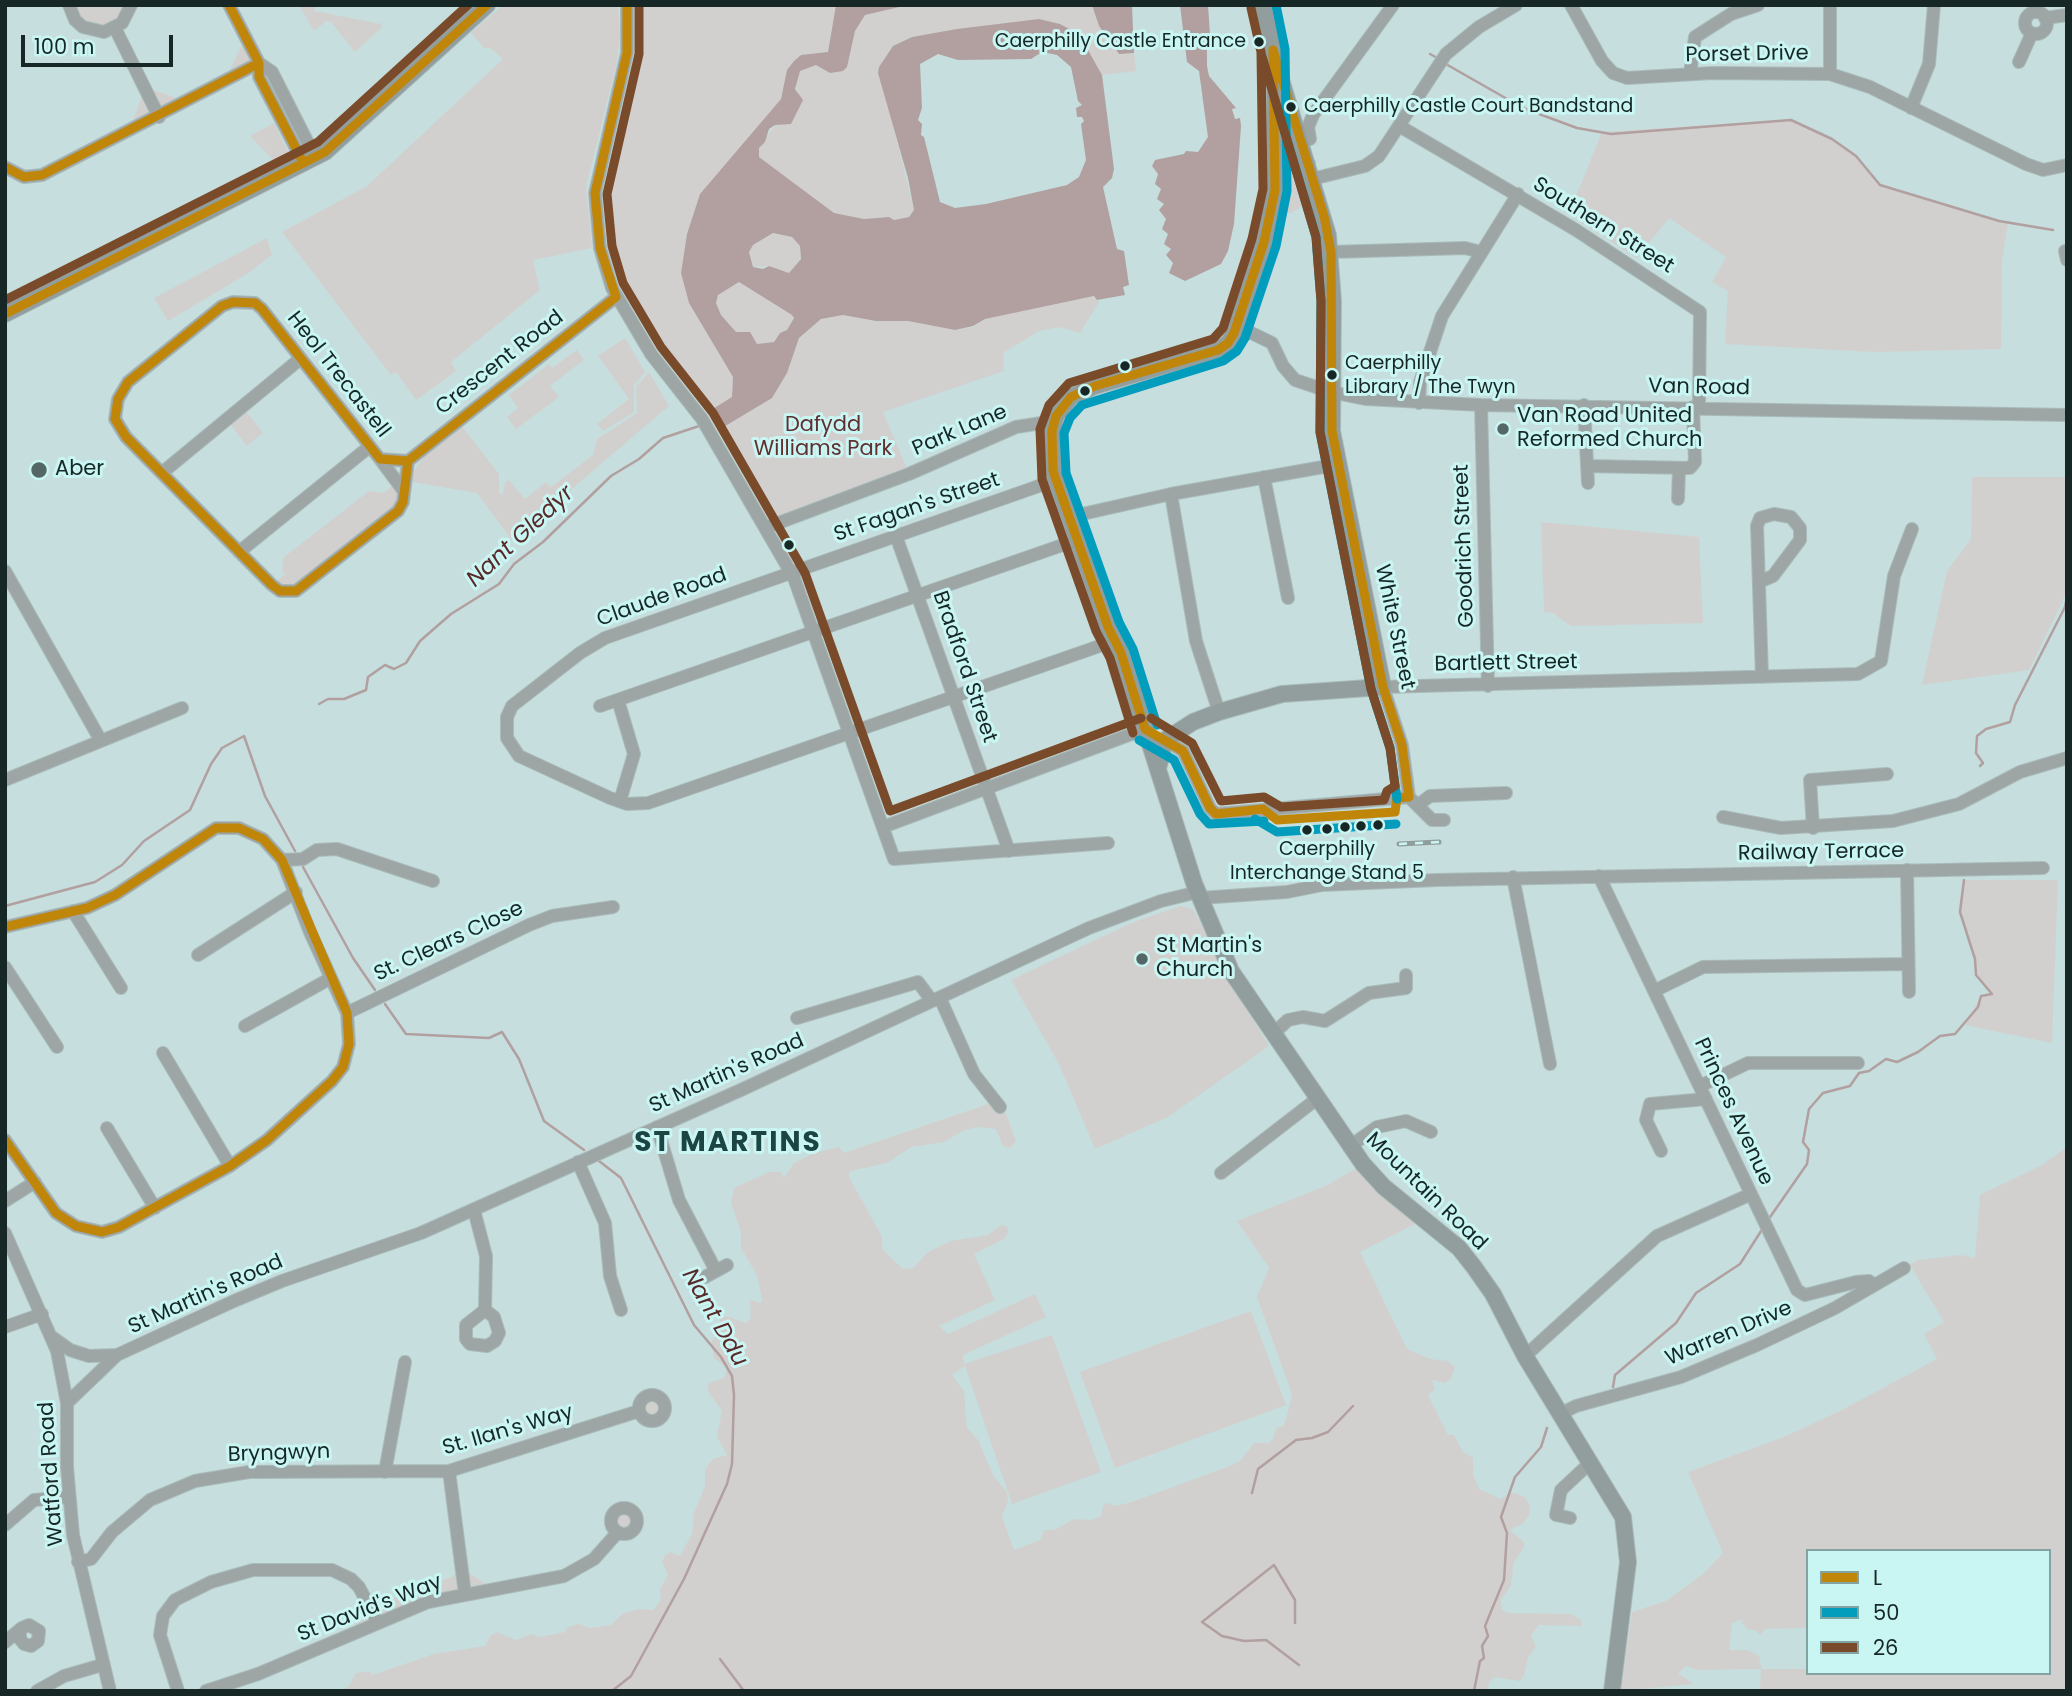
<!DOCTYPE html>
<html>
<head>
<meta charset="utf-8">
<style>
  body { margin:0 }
  #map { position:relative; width:2072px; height:1696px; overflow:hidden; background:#c6dedd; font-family:Poppins,sans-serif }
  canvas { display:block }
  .frame { position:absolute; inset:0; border:7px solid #162726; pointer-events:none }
  .legend { position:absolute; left:1806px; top:1549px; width:245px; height:126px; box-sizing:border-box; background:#c9f6f3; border:2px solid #81a3a1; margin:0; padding:9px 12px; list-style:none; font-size:21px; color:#162726 }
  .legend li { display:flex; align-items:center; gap:14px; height:35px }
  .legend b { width:35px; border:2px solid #81a3a1 }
  .scale { position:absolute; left:21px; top:35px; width:152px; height:32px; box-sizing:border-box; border:4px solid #162726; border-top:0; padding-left:9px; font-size:21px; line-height:24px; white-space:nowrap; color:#162726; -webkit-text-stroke:5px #c9f6f3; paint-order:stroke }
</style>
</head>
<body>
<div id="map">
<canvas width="2072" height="1696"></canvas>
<div class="frame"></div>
<ul class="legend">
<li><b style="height:9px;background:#bf860a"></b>L</li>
<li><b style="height:9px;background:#029cbd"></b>50</li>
<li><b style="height:9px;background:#7a4b2a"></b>26</li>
</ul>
<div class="scale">100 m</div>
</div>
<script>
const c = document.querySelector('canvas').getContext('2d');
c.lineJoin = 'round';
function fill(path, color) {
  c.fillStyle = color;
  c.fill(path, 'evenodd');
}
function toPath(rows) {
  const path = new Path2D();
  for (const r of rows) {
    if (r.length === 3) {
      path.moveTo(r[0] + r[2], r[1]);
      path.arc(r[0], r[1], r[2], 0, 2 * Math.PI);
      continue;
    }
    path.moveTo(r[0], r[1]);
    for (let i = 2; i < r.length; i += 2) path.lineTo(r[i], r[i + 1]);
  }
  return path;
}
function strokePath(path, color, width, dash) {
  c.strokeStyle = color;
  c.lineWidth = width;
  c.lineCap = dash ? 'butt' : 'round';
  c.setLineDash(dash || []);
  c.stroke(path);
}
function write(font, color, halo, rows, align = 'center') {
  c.font = font + ' Poppins,sans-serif';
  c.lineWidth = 6;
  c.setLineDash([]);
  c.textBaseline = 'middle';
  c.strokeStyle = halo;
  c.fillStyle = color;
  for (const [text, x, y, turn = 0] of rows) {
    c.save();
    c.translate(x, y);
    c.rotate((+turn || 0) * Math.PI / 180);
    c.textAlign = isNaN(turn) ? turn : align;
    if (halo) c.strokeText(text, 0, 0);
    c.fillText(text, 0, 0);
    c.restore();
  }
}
fill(toPath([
  [73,5,126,5,118,19,103,26,86,23],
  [299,5,315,5,315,11,381,24,382,27,355,52,331,22,326,21,314,31],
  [503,5,618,5,620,38,616,66,586,187,592,248,533,260,540,290,451,362,456,371,416,400,396,372,391,375,282,232,367,186,503,59,490,48,484,48,471,33],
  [635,5,836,5,828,52,801,55,794,61,787,70,781,99,700,194,687,234,681,273,689,303,733,377,732,397,711,410,663,355,634,310,620,280,608,239,606,184,636,53],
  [908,5,1092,5,1099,26,1119,54,1134,53,1136,71,1102,75,1079,34,1060,24,1039,19,912,37,893,46,879,67,914,210,909,217,893,220,889,217,864,219,834,213,758,157,759,148,775,125,791,124,799,96,795,82,800,71,816,65,830,73,847,67,855,31,865,15],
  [246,37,267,67,315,157,303,162,259,64,223,83],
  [145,87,188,102,129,132],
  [1791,120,1832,139,1856,156,1880,185,2008,223,2002,260,2001,349,1874,352,1725,344,1728,291,1712,282,1726,257,1669,218,1637,258,1564,212,1579,189,1602,132],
  [274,123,288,152,286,160,278,165,250,136],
  [1299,165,1308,185,1305,204,1291,213,1282,212,1278,210,1283,173],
  [773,233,792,237,800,246,801,259,789,273,769,266,753,267,749,251,753,245],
  [267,238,272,255,247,274,168,321,154,298],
  [739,282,792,315,794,318,787,330,780,333,774,342,757,344,736,332,721,315,716,303,718,295],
  [1094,296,1099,302,1080,333,1060,327,1039,331,1003,353,1004,371,883,412,909,474,770,528,754,488,722,428,772,398,787,373,799,338,821,319,843,315,876,321,908,321,955,330,973,327,985,319],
  [625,338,645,372,634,385,634,412,603,431,597,424,629,399,598,356],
  [577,350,584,360,550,386,559,397,516,429,507,417,518,408,509,395,549,364,552,368],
  [649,372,669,406,512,540,477,493,413,482,413,472,430,449,461,425,499,474,499,493,503,494,505,483,509,480,525,499,546,482,551,487,593,455,597,439,637,413,636,387],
  [242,406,263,433,247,446,226,419],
  [1972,477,2067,477,2067,592,2029,670,1922,685,1947,571,1971,539],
  [397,482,403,502,306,586,272,585,285,574,282,570,284,557,369,491,384,493],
  [1541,522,1699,537,1703,623,1571,626,1553,613,1544,612],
  [1964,880,2058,880,2052,1043,1965,1025,1981,996,1992,993,1976,975,1975,959,1961,912],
  [1180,906,1193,909,1233,986,1269,1046,1168,1117,1095,1149,1059,1064,1011,980,1131,923],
  [988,1104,1005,1111,1016,1141,1010,1148,1003,1146,996,1129,978,1127,965,1130,944,1142,911,1147,887,1163,850,1171,849,1177,881,1235,883,1250,903,1269,913,1268,928,1252,951,1241,988,1235,1001,1225,1006,1226,1009,1231,1004,1239,974,1254,995,1300,939,1326,948,1334,1035,1294,1046,1317,963,1355,964,1364,1052,1335,1101,1472,1012,1504,965,1366,952,1375,964,1391,967,1428,978,1440,994,1477,1007,1492,1008,1501,1002,1517,1014,1550,1040,1540,1044,1530,1054,1530,1074,1519,1092,1520,1101,1516,1104,1504,1108,1503,1115,1506,1132,1502,1230,1466,1240,1461,1254,1443,1268,1443,1273,1439,1276,1428,1283,1426,1286,1420,1292,1394,1257,1297,1269,1268,1237,1221,1328,1185,1363,1164,1425,1219,1360,1252,1407,1349,1430,1359,1447,1361,1455,1367,1451,1379,1445,1383,1432,1380,1435,1390,1428,1395,1448,1435,1454,1435,1463,1452,1473,1458,1473,1474,1479,1489,1501,1499,1510,1493,1515,1493,1525,1497,1530,1506,1529,1516,1522,1524,1510,1530,1524,1542,1524,1547,1514,1562,1511,1585,1501,1600,1502,1610,1508,1613,1571,1614,1582,1621,1581,1626,1539,1625,1531,1636,1536,1647,1528,1658,1524,1676,1520,1681,1495,1677,1489,1682,1488,1691,339,1691,349,1686,356,1673,370,1671,372,1675,434,1654,485,1646,490,1636,497,1632,516,1640,532,1634,539,1637,565,1632,568,1627,579,1624,590,1628,611,1625,622,1614,638,1609,653,1610,661,1600,660,1589,668,1575,662,1562,665,1555,671,1552,680,1556,692,1534,694,1513,705,1486,705,1469,713,1459,727,1455,717,1436,722,1411,707,1390,709,1383,724,1378,727,1368,714,1358,711,1343,719,1330,720,1318,725,1316,746,1323,751,1318,750,1300,761,1303,762,1300,757,1275,741,1248,741,1232,731,1203,734,1188,769,1172,781,1172,784,1178,794,1163,814,1153,839,1147,844,1153],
  [2067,1147,2067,1691,1760,1691,1761,1669,1697,1670,1686,1666,1678,1673,1694,1684,1621,1691,1632,1612,1666,1601,1702,1575,1723,1553,1688,1472,1784,1437,1842,1410,1937,1359,1924,1334,1944,1322,1910,1265,1918,1260,1960,1255,1975,1258,1980,1195,2042,1165],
  [1808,1551,2049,1551,2049,1673,1808,1673,1808,1669,1762,1669,1759,1656,1748,1650,1729,1650,1732,1623,1743,1619,1741,1623,1749,1630,1755,1630,1760,1635,1765,1629,1808,1628],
  [1251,1311,1286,1405,1115,1468,1080,1372],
  [652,1408,13],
  [625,1520,13],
  [459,1566,493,1589,446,1598,353,1633,365,1597,380,1603,454,1576]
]), '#d2d0cf');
fill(toPath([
  [836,5,908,5,865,15,855,31,847,67,843,71,830,73,816,65,800,71,795,89,803,100,791,124,775,125,769,129,765,142,759,148,759,157,834,213,864,219,889,217,894,220,909,217,914,210,908,178,878,73,879,67,893,46,912,37,957,29,1039,19,1060,24,1079,34,1102,75,1114,169,1112,178,1103,187,1117,249,1124,251,1129,285,1123,287,1125,295,1097,300,1094,296,985,319,973,326,955,330,908,321,876,321,843,315,821,319,799,338,787,373,772,398,722,428,711,410,732,397,733,377,689,303,681,273,687,234,700,194,781,99,787,70,794,61,801,55,828,52],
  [1042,52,1057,55,1071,67,1078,101,1082,105,1076,108,1077,117,1082,117,1084,121,1081,124,1086,160,1079,177,1067,185,986,204,955,208,940,202,924,137,921,135,922,124,918,120,922,108,920,64,938,54,958,60,1031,59],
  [773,233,792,237,800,246,801,259,789,273,769,266,763,269,753,267,749,252,753,245],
  [739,282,792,315,794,318,787,330,780,333,774,342,757,344,750,332,736,332,721,315,716,303,718,295],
  [1092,5,1132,5,1134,53,1119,54,1099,26],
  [1180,5,1208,5,1210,35,1207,44,1207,66,1209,76,1236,108,1232,109,1235,119,1240,118,1241,126,1234,224,1228,251,1221,264,1185,281,1169,273,1173,263,1166,255,1171,249,1164,244,1168,234,1162,229,1166,219,1159,210,1164,204,1157,199,1161,189,1155,184,1158,174,1152,166,1155,160,1184,154,1186,151,1198,152,1208,137,1199,71,1187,62]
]), '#b1a09f');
strokePath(toPath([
  [1430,54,1439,59],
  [1444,63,1523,108,1577,128,1611,134,1791,120,1832,139,1856,156,1880,185,1999,221,2053,230],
  [319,704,328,699,344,699,366,690,368,677,385,665,394,669,406,663,420,641,451,614,499,584,514,564,543,542,611,476,639,459,663,438,702,425],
  [1980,766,1983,763,1976,753,1977,736,1986,729,2010,722,2015,705,2065,607,2067,597],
  [303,867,353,958,375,990],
  [5,906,95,882,122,865,144,841,190,810,211,764,222,748,244,736,265,796,295,851],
  [385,1004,406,1034,489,1038,502,1032,519,1059,544,1121,584,1150],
  [599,1161,621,1178,694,1325,721,1357,732,1376,734,1395,732,1464,727,1484,684,1579,631,1676,612,1691],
  [1768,1220,1807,1164,1809,1150,1803,1142,1809,1109,1823,1093,1850,1086,1859,1073,1869,1071,1886,1059,1897,1062,1918,1052,1940,1036,1955,1034,1978,1007,1981,996,1992,994,1976,975,1975,959,1960,912,1964,880],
  [1613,1387,1615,1375,1676,1323,1696,1293,1740,1264,1763,1228],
  [1252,1493,1258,1469,1296,1440,1312,1438,1328,1432,1353,1406],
  [1295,1623,1295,1600,1274,1565,1202,1622,1222,1636,1244,1641,1266,1640,1299,1665],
  [720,1659,744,1691],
  [1474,1691,1480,1661,1484,1658,1482,1646,1488,1636,1485,1626,1504,1580,1507,1533,1501,1517,1515,1477,1541,1447,1547,1428]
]), '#b1a09f', 2.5);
const minor = toPath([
  [69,5,75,20,83,27,104,32,122,23,131,5],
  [229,5,259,63,259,77,303,162],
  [627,5,627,53,595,193,600,248,612,288,651,354,702,419,794,578,894,859,1108,843],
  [1571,5,1602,61,1613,73,1627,78,1712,73,1830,74,1870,87,2026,164,2043,170,2067,165],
  [2036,23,11],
  [2045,18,2067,15],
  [115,28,159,117],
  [2019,62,2032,33],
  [259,63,272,72,315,157],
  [1690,74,1695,37,1731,14,1758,5],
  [1830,74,1830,5],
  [1911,108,1929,64,1934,5],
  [1401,127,1576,230,1700,312,1699,407],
  [1310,139,1308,127,1313,115,1393,5],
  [5,167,24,177,42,175,259,63],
  [1312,179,1365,166,1379,156,1446,54,1479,27,1516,5],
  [2065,251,2067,260],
  [1331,252,1465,248,1481,252],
  [233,302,255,303,262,309,380,459,408,461,403,502,398,511,296,591,280,591,272,585,126,437,115,419,118,399,128,382,222,306,233,302],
  [1237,326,1272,343,1283,366,1295,380,1331,392,1366,399,1481,405,2067,415],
  [1419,403,1420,382,1442,316,1518,194],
  [1481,405,1488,686],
  [1584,405,1588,483],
  [380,459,403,490],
  [408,461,616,297],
  [1587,466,1690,468,1695,462,1693,407],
  [163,472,300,359],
  [1264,477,1288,598],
  [1056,480,605,638,580,653,512,706,507,717,507,738,519,756,610,798,627,804,648,803,1114,641],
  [1171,494,1196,641,1219,712],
  [1678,499,1679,468],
  [1069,517,1171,494,1340,464],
  [765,528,909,474,1016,427,1054,421],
  [896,536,1009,851],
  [239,552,369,447],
  [5,571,101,741],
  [1759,582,1773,576,1800,540,1800,528,1791,517,1774,514,1760,518,1757,526,1762,677],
  [618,700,634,754,620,801],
  [600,706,1077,540],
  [1165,740,1183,751,1210,808,1216,814,1409,797,1432,820,1444,820],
  [5,780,182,708],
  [1409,797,1402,745,1383,687,1858,674,1881,661,1894,576,1912,529],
  [1418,805,1430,796,1506,793],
  [1723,817,1781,828,1893,821,1959,804,2020,772,2067,758],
  [883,827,1145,729],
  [1813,828,1810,780,1887,774],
  [282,860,303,859,317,850,337,849,433,881],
  [1907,870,1909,992],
  [1599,876,1797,1290,1805,1295,1856,1282,1869,1281,1873,1285],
  [1513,877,1550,1064],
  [1200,898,1287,892,1322,885,1437,880,2043,868],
  [73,911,121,988],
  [5,927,87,908,115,895,216,828,239,828,263,839,282,860,310,932,347,1013,349,1044,343,1067,332,1081,267,1140,230,1166,119,1227,102,1232,76,1226,56,1213,5,1140],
  [198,955,296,892],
  [5,967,57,1047],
  [1654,991,1703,967,1908,964],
  [940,998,974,1074,1000,1107],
  [347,1013,529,925,552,916,613,907],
  [797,1018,918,982,932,1001],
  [245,1026,331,978],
  [1274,1033,1288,1020,1303,1017,1325,1021,1369,993,1406,988,1406,975],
  [163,1053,230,1166],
  [1700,1086,1748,1063,1858,1063],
  [657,1127,679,1200,716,1271],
  [107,1128,155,1208],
  [1349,1147,1377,1127,1406,1121,1431,1132],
  [1661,1151,1646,1120,1650,1104,1706,1099],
  [578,1162,605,1223,610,1276,621,1310],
  [1221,1173,1318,1098],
  [5,1201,35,1182],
  [474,1210,486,1256,485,1310,494,1317,499,1333,495,1341,487,1346,470,1344,466,1339,466,1325,485,1310],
  [5,1233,57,1351,67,1403,67,1467,73,1535,110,1691],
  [705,1277,727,1265],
  [5,1327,42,1314],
  [52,1337,70,1350,89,1356,117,1355],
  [1525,1356,1657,1236,1749,1195],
  [652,1408,13],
  [67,1403,117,1355,234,1301,282,1281,421,1233,743,1089,1089,928,1161,901,1198,892],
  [1560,1414,1576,1406,1681,1377,1757,1345,1835,1308,1904,1268],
  [449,1471,465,1594],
  [385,1472,405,1362],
  [624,1521,13],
  [1570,1518,1556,1515,1561,1490,1591,1462],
  [5,1525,34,1500,69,1497],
  [78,1562,91,1559,112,1532,150,1500,195,1481,249,1472,449,1471,639,1411],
  [5,1642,22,1628,29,1625,39,1631,38,1641,31,1646,24,1644,20,1639,20,1630],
  [37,1691,64,1676,102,1665],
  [178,1691,160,1635,163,1616,175,1600,211,1582,253,1570,332,1570,351,1579,359,1587,378,1623],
  [206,1691,258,1674,428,1602,564,1576,594,1559,618,1532]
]);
const major = toPath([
  [1263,5,1273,50,1275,88,1275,190,1264,242,1234,333,1228,343,1218,350,1095,386,1071,397,1056,416,1052,431,1053,471,1108,627,1121,653,1194,883,1231,971,1363,1164,1384,1187,1459,1248,1474,1267,1493,1294,1525,1356,1623,1517,1628,1562,1612,1691],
  [1275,180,1286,162,1307,164],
  [5,314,325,152,487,5],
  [1159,765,1165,740,1193,722,1219,712,1282,694,1383,687,1332,431,1333,301,1328,235,1280,76]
]);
strokePath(minor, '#a9bbba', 14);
strokePath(major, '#a9bbba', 18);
strokePath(minor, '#9da6a5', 12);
strokePath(major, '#929e9d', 16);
const rail = toPath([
  [1399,844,1439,842]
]);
strokePath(rail, '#909d9d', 5);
strokePath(rail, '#c9f6f3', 2.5, [8]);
strokePath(toPath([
  [229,5,259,63,259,77,303,162],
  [1273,50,1324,216,1331,252,1332,431,1383,687,1402,745,1409,797,1397,798,1395,812,1277,820,1263,809,1216,814,1210,808,1183,751,1145,729,1121,653,1108,627,1053,471,1052,431,1056,416,1071,397,1095,386,1218,350,1228,343,1234,333,1264,242,1275,190,1273,50],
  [5,167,24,177,42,175,259,63],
  [233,302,255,303,262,309,380,459,408,461,403,502,398,511,296,591,280,591,272,585,126,437,115,419,118,399,128,382,222,306,233,302],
  [5,314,325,152,487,5],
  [408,461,616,297,600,248,595,193,627,53,627,5],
  [5,927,87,908,115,895,216,828,239,828,263,839,282,860,347,1013,349,1044,343,1067,332,1081,267,1140,230,1166,119,1227,102,1232,76,1226,56,1213,5,1140]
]), '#bf860a', 9);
strokePath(toPath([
  [1277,106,1316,237,1321,301,1320,432,1371,689,1390,748,1397,799],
  [1157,725,1133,649,1119,622,1066,473,1064,433,1070,418,1082,405,1223,361,1237,351,1245,338,1276,246,1287,191,1285,49,1276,5],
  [1139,740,1174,760,1200,814,1209,824,1264,821],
  [1255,819,1277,832,1396,824]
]), '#029cbd', 9);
strokePath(toPath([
  [639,5,639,54,607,194,612,246,623,283,661,347,713,413,805,573,890,811,1141,718],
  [5,300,318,142,468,5],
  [1151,718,1192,743,1221,801,1264,797,1281,807,1384,800,1387,791,1395,786,1390,748,1371,689,1320,432,1321,301,1316,237,1261,53],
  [1133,733,1110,658,1096,631,1042,479,1040,429,1049,405,1069,383,1213,339,1223,328,1252,239,1263,189,1261,52,1251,8]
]), '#7a4b2a', 9);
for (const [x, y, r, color] of [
  [1259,42,6,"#162726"],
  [1291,107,6,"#162726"],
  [1125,366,6,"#162726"],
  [1332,375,6,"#162726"],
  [1085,391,6,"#162726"],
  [1503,429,7,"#546766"],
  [39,470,9,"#546766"],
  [789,545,6,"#162726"],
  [1378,825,6,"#162726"],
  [1361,826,6,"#162726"],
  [1345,827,6,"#162726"],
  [1327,829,6,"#162726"],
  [1307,830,6,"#162726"],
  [1142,959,7,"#546766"]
]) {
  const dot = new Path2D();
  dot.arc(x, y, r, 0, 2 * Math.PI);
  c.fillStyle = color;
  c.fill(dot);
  strokePath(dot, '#c9f6f3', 2.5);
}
write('19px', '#162726', '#c9f6f3', [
  ["Caerphilly Castle Entrance",1246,42,"right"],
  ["Caerphilly Castle Court Bandstand",1304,107],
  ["Caerphilly",1345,364],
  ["Library / The Twyn",1345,388],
  ["Caerphilly",1327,850,"center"],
  ["Interchange Stand 5",1327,874,"center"]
], 'left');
write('21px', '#162726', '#c9f6f3', [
  ["Porset Drive",1747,55,-1],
  ["Southern Street",1603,226,32],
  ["Crescent Road",500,363,-38],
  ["Heol Trecastell",338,375,52],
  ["Van Road",1699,388,1],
  ["Park Lane",960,431,-23],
  ["St Fagan's Street",917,508,-19],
  ["Goodrich Street",1465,546,-92],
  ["Claude Road",662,598,-20],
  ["White Street",1394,627,78],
  ["Bartlett Street",1506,664,-1],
  ["Bradford Street",964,667,71],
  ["Railway Terrace",1821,853,-1],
  ["St. Clears Close",449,942,-25],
  ["St Martin's Road",727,1074,-24],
  ["Princes Avenue",1733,1112,65],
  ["Mountain Road",1426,1192,44],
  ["St Martin's Road",206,1295,-24],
  ["Warren Drive",1729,1334,-23],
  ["St. Ilan's Way",508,1431,-16],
  ["Bryngwyn",279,1454,-2],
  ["Watford Road",52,1474,-94],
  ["St David's Way",370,1609,-21]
]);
write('21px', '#162726', '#c9f6f3', [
  ["Van Road United",1517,417],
  ["Reformed Church",1517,441],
  ["Aber",55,470],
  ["St Martin's",1156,947],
  ["Church",1156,971]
], 'left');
write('21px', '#603030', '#c9f6f3', [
  ["Dafydd",823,426],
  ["Williams Park",823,450]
]);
write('italic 23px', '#592929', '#c9f6f3', [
  ["Nant Gledyr",521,537,-43],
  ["Nant Ddu",714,1318,60]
]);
c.letterSpacing = '2px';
write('bold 28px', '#1b4443', '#c9f6f3', [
  ["ST MARTINS",728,1144]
]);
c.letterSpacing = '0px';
</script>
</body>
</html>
